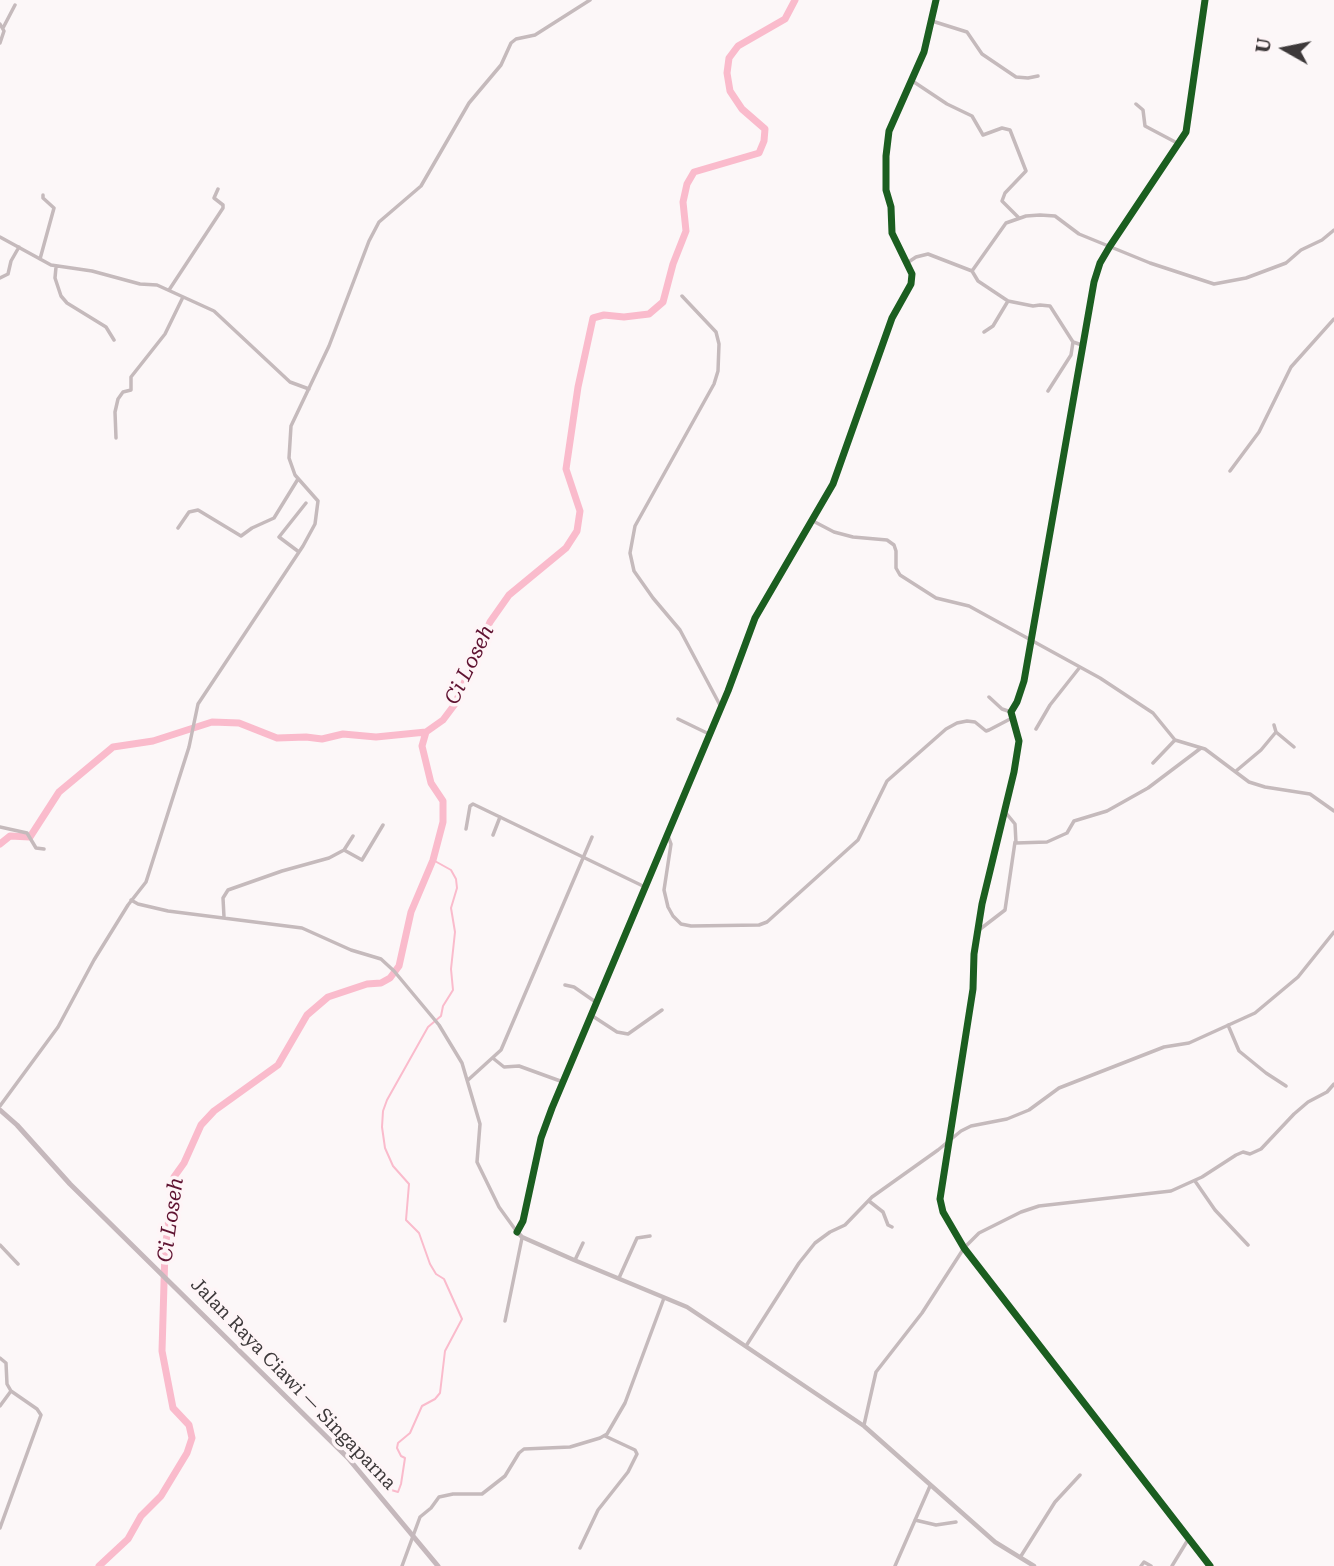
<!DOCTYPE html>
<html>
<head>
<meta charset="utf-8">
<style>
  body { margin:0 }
  #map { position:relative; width:1334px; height:1566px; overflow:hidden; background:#fcf7f8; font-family:"Roboto Serif",serif }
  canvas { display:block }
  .north { position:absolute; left:1250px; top:14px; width:70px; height:70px; -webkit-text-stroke:5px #fef5f7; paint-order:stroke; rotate:279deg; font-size:19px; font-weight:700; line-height:28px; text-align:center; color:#3d393a }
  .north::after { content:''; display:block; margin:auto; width:24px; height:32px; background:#3d393a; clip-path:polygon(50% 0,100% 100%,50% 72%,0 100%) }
</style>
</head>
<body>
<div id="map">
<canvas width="1334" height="1566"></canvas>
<div class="north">U</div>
</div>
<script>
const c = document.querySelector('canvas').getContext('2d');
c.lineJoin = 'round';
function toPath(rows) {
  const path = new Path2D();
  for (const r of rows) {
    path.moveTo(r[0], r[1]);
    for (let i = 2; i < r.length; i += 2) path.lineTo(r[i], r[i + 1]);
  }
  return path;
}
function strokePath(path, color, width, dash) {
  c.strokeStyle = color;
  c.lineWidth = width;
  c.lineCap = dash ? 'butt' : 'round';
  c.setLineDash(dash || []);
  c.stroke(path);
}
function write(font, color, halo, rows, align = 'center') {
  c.font = font + ' "Roboto Serif",serif';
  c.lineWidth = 7;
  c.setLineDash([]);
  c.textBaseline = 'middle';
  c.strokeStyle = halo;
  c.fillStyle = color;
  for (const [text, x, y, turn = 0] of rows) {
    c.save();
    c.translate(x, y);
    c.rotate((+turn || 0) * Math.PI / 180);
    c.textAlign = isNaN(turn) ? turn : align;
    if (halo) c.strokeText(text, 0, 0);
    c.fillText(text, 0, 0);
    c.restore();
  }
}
strokePath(toPath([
  [388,1489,398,1492,401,1484,405,1458,401,1456,397,1448,398,1443,410,1433,422,1406,435,1399,440,1393,445,1351,462,1319,444,1279,436,1274,430,1264,419,1233,406,1220,409,1184,393,1166,385,1148,382,1127,383,1111,387,1100,428,1027,441,1016,443,1006,453,990,451,969,455,932,451,908,457,888,456,879,451,870,433,860]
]), '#fabbcc', 2);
strokePath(toPath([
  [0,844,10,836,30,837,59,792,113,747,153,741,212,722,239,723,277,738,306,737,322,739,343,734,376,737,426,732],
  [99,1566,128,1539,141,1516,161,1496,187,1453,192,1438,189,1425,173,1408,162,1351,165,1250,174,1177,184,1163,201,1125,214,1111,278,1065,307,1015,328,997,367,984,381,983,390,978,399,966,411,912,433,860,443,822,443,801,431,783,422,746,426,732,443,720,455,704,490,622,509,595,566,548,577,531,580,511,566,469,578,387,593,318,604,315,624,317,649,314,663,302,673,264,686,231,683,202,687,184,694,172,759,153,764,141,765,129,742,109,730,91,727,73,729,58,738,46,785,19,795,0]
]), '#fabbcc', 7);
strokePath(toPath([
  [1205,0,1186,132,1110,246,1100,263,1094,282,1024,681,1017,702,1011,712,1019,741,1014,772,982,904,974,954,973,989,940,1199,943,1212,964,1248,1210,1566],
  [932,21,967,32,982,54,1016,77,1028,78,1038,76],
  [0,24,4,31,0,43],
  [3,28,15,5],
  [911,80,947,104,972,116,983,135,1002,128,1010,130,1026,171,1005,193,1002,201,1019,218],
  [1136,104,1143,110,1145,126,1179,144],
  [0,237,51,265,92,271,140,284,157,285,214,311,290,382,309,389],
  [40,259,54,208,43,198,43,195],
  [907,263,916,257,928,254,972,271,1006,223,1026,216,1040,215,1055,216,1079,234,1150,263,1214,284,1246,278,1286,263,1301,250,1322,240,1334,230],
  [56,267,55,278,61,296,67,303,106,327,114,340],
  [972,271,978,281,1008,301,1033,306,1040,305,1050,306,1073,342,1082,345],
  [0,278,8,274,11,261,19,247],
  [169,290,223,208,223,205,214,198,218,189],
  [682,296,716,332,719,344,718,371,714,384,635,526,630,553,634,571,653,598,680,630,721,707],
  [984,332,993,326,1008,301],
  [1048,391,1071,355,1073,342],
  [116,438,115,412,118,399,123,392,131,390,131,377,165,334,183,297],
  [1230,471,1259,432,1291,367,1334,319],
  [813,521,834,532,853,537,887,540,894,545,896,551,896,568,900,575,936,598,969,606,1100,678,1153,713,1175,740,1205,749,1249,782,1265,787,1310,794,1334,811],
  [178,528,189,512,198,510,241,536,252,528,274,518,298,479],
  [299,552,279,537,306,503],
  [989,697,1002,709,1011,712],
  [678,719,709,734],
  [1274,725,1276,732,1294,747],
  [1036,729,1050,705,1080,667],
  [1153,763,1175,740],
  [1236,771,1261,750,1276,732],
  [1006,813,1015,824,1016,843,1047,842,1067,833,1074,821,1107,811,1148,788,1201,748],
  [0,827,27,833,36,848,44,849],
  [466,829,470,806,473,804,645,887],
  [667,833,671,844,664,890,668,907,673,916,681,924,691,926,759,925,767,922,858,840,887,781,946,729,957,723,967,721,975,722,986,731,989,730,1012,718],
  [493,835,500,817],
  [344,850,362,860,383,825],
  [131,900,138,904,168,911,302,928,351,950,381,959,394,971,439,1025,462,1063,480,1124,477,1162,499,1207,517,1232],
  [224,917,223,898,228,890,282,871,329,858,344,850,353,836],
  [979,930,1005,910,1015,842],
  [565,985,574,987,597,1003],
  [591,1015,617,1032,628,1034,662,1010],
  [1228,1025,1239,1051,1266,1073,1286,1086],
  [494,1059,504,1067,519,1066,563,1082],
  [468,1080,501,1050,592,837],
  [0,1106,58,1027,94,960,128,905,146,882,189,747,198,704,303,546,315,524,318,501,295,475,289,458,291,426,329,346,369,241,379,222,421,186,469,103,501,65,511,43,516,39,535,35,590,0],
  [1195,1181,1215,1210,1248,1245],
  [869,1201,883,1212,888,1225,892,1227],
  [0,1245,18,1264],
  [575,1260,583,1243],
  [619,1278,637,1238,650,1236],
  [505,1321,522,1238],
  [746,1346,799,1263,815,1243,830,1232,845,1225,872,1197,938,1150,961,1131,971,1126,1007,1119,1029,1110,1059,1088,1164,1047,1189,1043,1255,1013,1298,977,1334,932],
  [0,1358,6,1363,7,1384,11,1391,37,1409,41,1415,0,1528],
  [0,1406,11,1391],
  [864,1425,876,1372,922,1313,964,1248,979,1233,1021,1212,1039,1206,1171,1191,1202,1177,1236,1155,1243,1152,1250,1154,1261,1149,1294,1114,1308,1102,1327,1092,1334,1084],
  [915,1520,936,1525,956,1522],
  [580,1548,598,1510,628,1472,637,1454,635,1450,605,1436],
  [1021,1556,1055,1502,1080,1475],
  [402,1566,420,1517,431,1508,439,1497,453,1494,482,1494,505,1476,519,1453,524,1449,570,1447,600,1438,607,1434,625,1403,664,1298],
  [895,1566,930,1486],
  [1141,1566,1144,1562,1151,1566],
  [1172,1566,1189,1538]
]), '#c5babc', 3.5);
strokePath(toPath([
  [936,0,924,52,889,131,886,156,886,190,891,207,892,233,912,274,911,284,892,318,833,484,755,618,728,691,552,1108,541,1138,523,1221,517,1232,522,1237,574,1260,687,1307,717,1327,864,1426,995,1542,1034,1566]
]), '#c5babc', 4.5);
strokePath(toPath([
  [0,1110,17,1125,70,1184,348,1458,438,1566]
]), '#c5b8bc', 5);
strokePath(toPath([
  [1205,0,1186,132,1110,246,1100,263,1094,282,1024,681,1017,702,1011,712,1019,741,1014,772,982,904,974,954,973,989,940,1199,943,1212,964,1248,1210,1566],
  [517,1232,523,1221,541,1138,552,1108,728,691,755,618,833,484,892,318,911,284,912,274,892,233,891,207,886,190,886,156,889,131,924,52,936,0]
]), '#1b5e20', 7);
write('19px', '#3d393a', '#fef5f7', [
  ["Jalan Raya Ciawi — Singaparna",293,1384,46]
]);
write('italic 21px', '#5f1331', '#fef5f7', [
  ["Ci Loseh",470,665,-64],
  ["Ci Loseh",171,1220,-82]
]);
</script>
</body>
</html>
